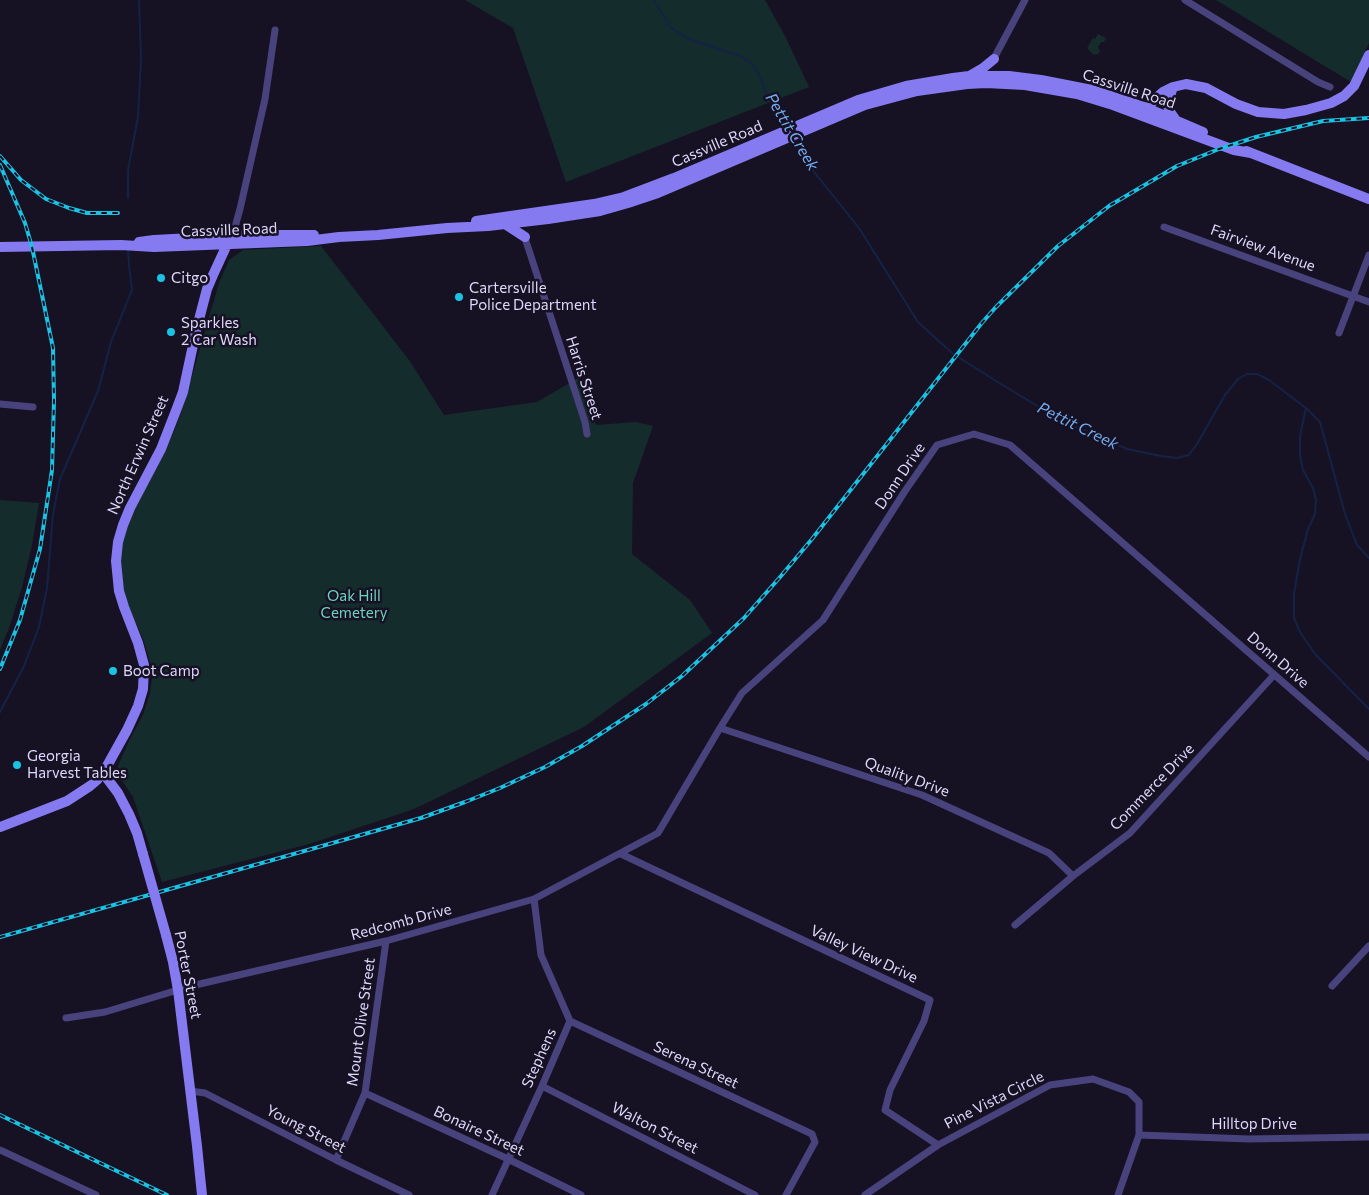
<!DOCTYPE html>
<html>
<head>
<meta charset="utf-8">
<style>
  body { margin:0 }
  canvas { display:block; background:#161123 }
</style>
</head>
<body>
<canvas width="1369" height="1195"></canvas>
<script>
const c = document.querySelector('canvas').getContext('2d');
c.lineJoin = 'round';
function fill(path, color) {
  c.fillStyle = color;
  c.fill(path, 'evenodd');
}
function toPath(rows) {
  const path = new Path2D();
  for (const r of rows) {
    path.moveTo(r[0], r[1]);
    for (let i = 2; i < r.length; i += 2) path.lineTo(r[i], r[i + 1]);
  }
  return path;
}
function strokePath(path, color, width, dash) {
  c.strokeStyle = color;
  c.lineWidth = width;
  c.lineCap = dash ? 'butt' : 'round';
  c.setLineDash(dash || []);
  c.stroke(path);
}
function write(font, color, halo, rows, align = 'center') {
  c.font = font + ' Commissioner,sans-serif';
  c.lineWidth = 5;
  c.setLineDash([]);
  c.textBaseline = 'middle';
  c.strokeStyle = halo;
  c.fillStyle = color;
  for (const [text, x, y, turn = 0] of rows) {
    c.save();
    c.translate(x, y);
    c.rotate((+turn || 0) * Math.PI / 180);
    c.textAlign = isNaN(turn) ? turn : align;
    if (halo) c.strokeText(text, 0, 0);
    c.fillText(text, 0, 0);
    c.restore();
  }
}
fill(toPath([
  [465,0,765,0,785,36,809,87,566,182,513,28],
  [1216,0,1369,0,1369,43,1351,82],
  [1098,34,1106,38,1104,42,1101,42,1098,47,1100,51,1098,54,1094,55,1087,48,1093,38,1095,39],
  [321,246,409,360,444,415,537,402,580,377,596,425,636,422,653,426,633,483,632,554,690,600,712,633,584,727,414,809,309,844,162,882,133,797,121,779,118,766,129,741,143,715,150,693,152,678,151,665,143,639,126,601,121,583,120,563,121,548,130,518,164,453,175,429,184,404,219,283,229,260,243,250],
  [0,500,39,503,32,545,22,587,9,628,0,650]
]), '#152c2d');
strokePath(toPath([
  [654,0,671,28,687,38,742,57,751,63,759,74,765,90,786,126],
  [794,139,807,163,859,228,918,322,952,353,996,381,1059,419,1127,449,1161,456,1177,458,1189,455,1197,444,1225,395,1238,379,1247,374,1257,374,1269,380,1306,408,1320,422,1345,514,1357,545,1369,558],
  [128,198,128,170,138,117,141,59,139,0],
  [1306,408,1300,436,1300,456,1303,470,1313,488,1316,500,1315,514,1308,529,1300,559,1294,594,1294,618,1300,632,1315,654,1369,709],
  [0,712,24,666,39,627,47,588,53,514,60,479,98,391,111,342,132,290,129,265,128,250]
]), '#142345', 2);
strokePath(toPath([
  [1185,0,1318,82,1330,87],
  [992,62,1025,0],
  [1164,227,1369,302],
  [524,235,585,422,587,434],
  [231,236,235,227,240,209,265,99,275,30],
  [1339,333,1369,255],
  [0,404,33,407],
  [720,728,922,795,1049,853,1073,876],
  [621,854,930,1000,924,1021,890,1090,885,1110,938,1145],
  [1015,925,1073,876,1130,833,1274,675],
  [1332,986,1369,946],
  [66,1018,105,1012,191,986,386,941,534,899,658,833,720,728,742,693,823,620,905,491,937,445,974,434,1010,445,1369,757],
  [570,1021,812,1134,815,1142,786,1195],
  [542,1086,755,1195],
  [190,1091,205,1093,336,1160,409,1195],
  [365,1093,508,1159,581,1195],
  [1139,1135,1249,1139,1369,1137],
  [0,1150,96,1195],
  [336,1160,365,1093,386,941],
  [492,1195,542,1086,570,1021,541,955,534,899],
  [865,1195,938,1145,1050,1085,1093,1079,1129,1092,1139,1102,1139,1135,1118,1195]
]), '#48427d', 7);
strokePath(toPath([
  [971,75,983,68,994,59],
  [1173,87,1169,99,1168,106,1170,112,1175,119],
  [1145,112,1153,101,1163,92,1173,87,1186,84,1206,88,1236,104,1258,112,1284,114,1306,110,1331,103,1344,96,1354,86,1369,55],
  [1246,151,1369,199],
  [476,221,594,204,624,197,674,178,858,100,906,86,953,78,969,76,1009,76,1041,80,1092,90,1147,108,1203,132],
  [505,224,525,237],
  [139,242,154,240,249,235,314,235],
  [0,247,121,245,154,247,307,241,339,237,378,235,447,228,488,226,548,219,600,211,628,203,658,193,865,105,917,91,967,84,986,83,1025,85,1077,94,1113,105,1234,150,1251,153],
  [103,773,118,793,129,814,137,833,143,854],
  [0,827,67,801,90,786,97,780,107,766,127,730,138,706,143,689,144,665,138,643,124,607,119,591,116,561,118,542,123,525,130,508,161,449,177,408,183,392,196,331,207,289,213,275,231,236],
  [166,935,173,962,178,990,197,1146,202,1195]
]), '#857af0', 10);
const rail = toPath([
  [0,156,21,180,46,199,69,208,87,213,118,213],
  [0,165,25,223,32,247,53,348,54,400,52,470,40,549,20,620,0,669],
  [0,937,421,818,465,802,500,788,545,767,582,746,646,704,682,676,744,618,781,576,812,539,981,324,995,308,1058,246,1109,206,1177,166,1219,149,1256,137,1323,121,1369,118],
  [0,1115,167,1195]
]);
strokePath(rail, '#1ac2e4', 4);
strokePath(rail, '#161123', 2, [5.5]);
strokePath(toPath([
  [143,854,166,935]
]), '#857af0', 10);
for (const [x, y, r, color] of [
  [161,278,5,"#1ac2e4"],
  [459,297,5,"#1ac2e4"],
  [171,332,5,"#1ac2e4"],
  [113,671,5,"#1ac2e4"],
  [17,765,5,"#1ac2e4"]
]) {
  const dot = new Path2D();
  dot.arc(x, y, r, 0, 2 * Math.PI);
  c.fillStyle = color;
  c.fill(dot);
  strokePath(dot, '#161123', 2);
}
write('15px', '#ded8fb', '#161123', [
  ["Cassville Road",1129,89,18],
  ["Cassville Road",717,144,-23],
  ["Cassville Road",229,230,-2],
  ["Fairview Avenue",1263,248,20],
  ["Harris Street",584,378,72],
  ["North Erwin Street",138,455,-66],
  ["Donn Drive",900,476,-56],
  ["Donn Drive",1278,660,41],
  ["Quality Drive",907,777,20],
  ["Commerce Drive",1152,787,-46],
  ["Redcomb Drive",401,922,-15],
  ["Valley View Drive",864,954,25],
  ["Porter Street",188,975,79],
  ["Mount Olive Street",361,1022,-82],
  ["Stephens",539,1058,-66],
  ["Serena Street",696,1065,25],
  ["Pine Vista Circle",994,1100,-27],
  ["Hilltop Drive",1254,1124],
  ["Walton Street",655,1128,27],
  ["Young Street",306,1129,27],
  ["Bonaire Street",479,1131,25]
]);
write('15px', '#ded8fb', '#161123', [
  ["Citgo",171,278],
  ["Cartersville",469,288],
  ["Police Department",469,305],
  ["Sparkles",181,323],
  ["2 Car Wash",181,340],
  ["Boot Camp",123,671],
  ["Georgia",27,756],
  ["Harvest Tables",27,773]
], 'left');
write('15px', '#6cd3c0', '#161123', [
  ["Oak Hill",354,596],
  ["Cemetery",354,613]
]);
write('italic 16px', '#72acef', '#161123', [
  ["Pettit Creek",792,132,59],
  ["Pettit Creek",1078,426,26]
]);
</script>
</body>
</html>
